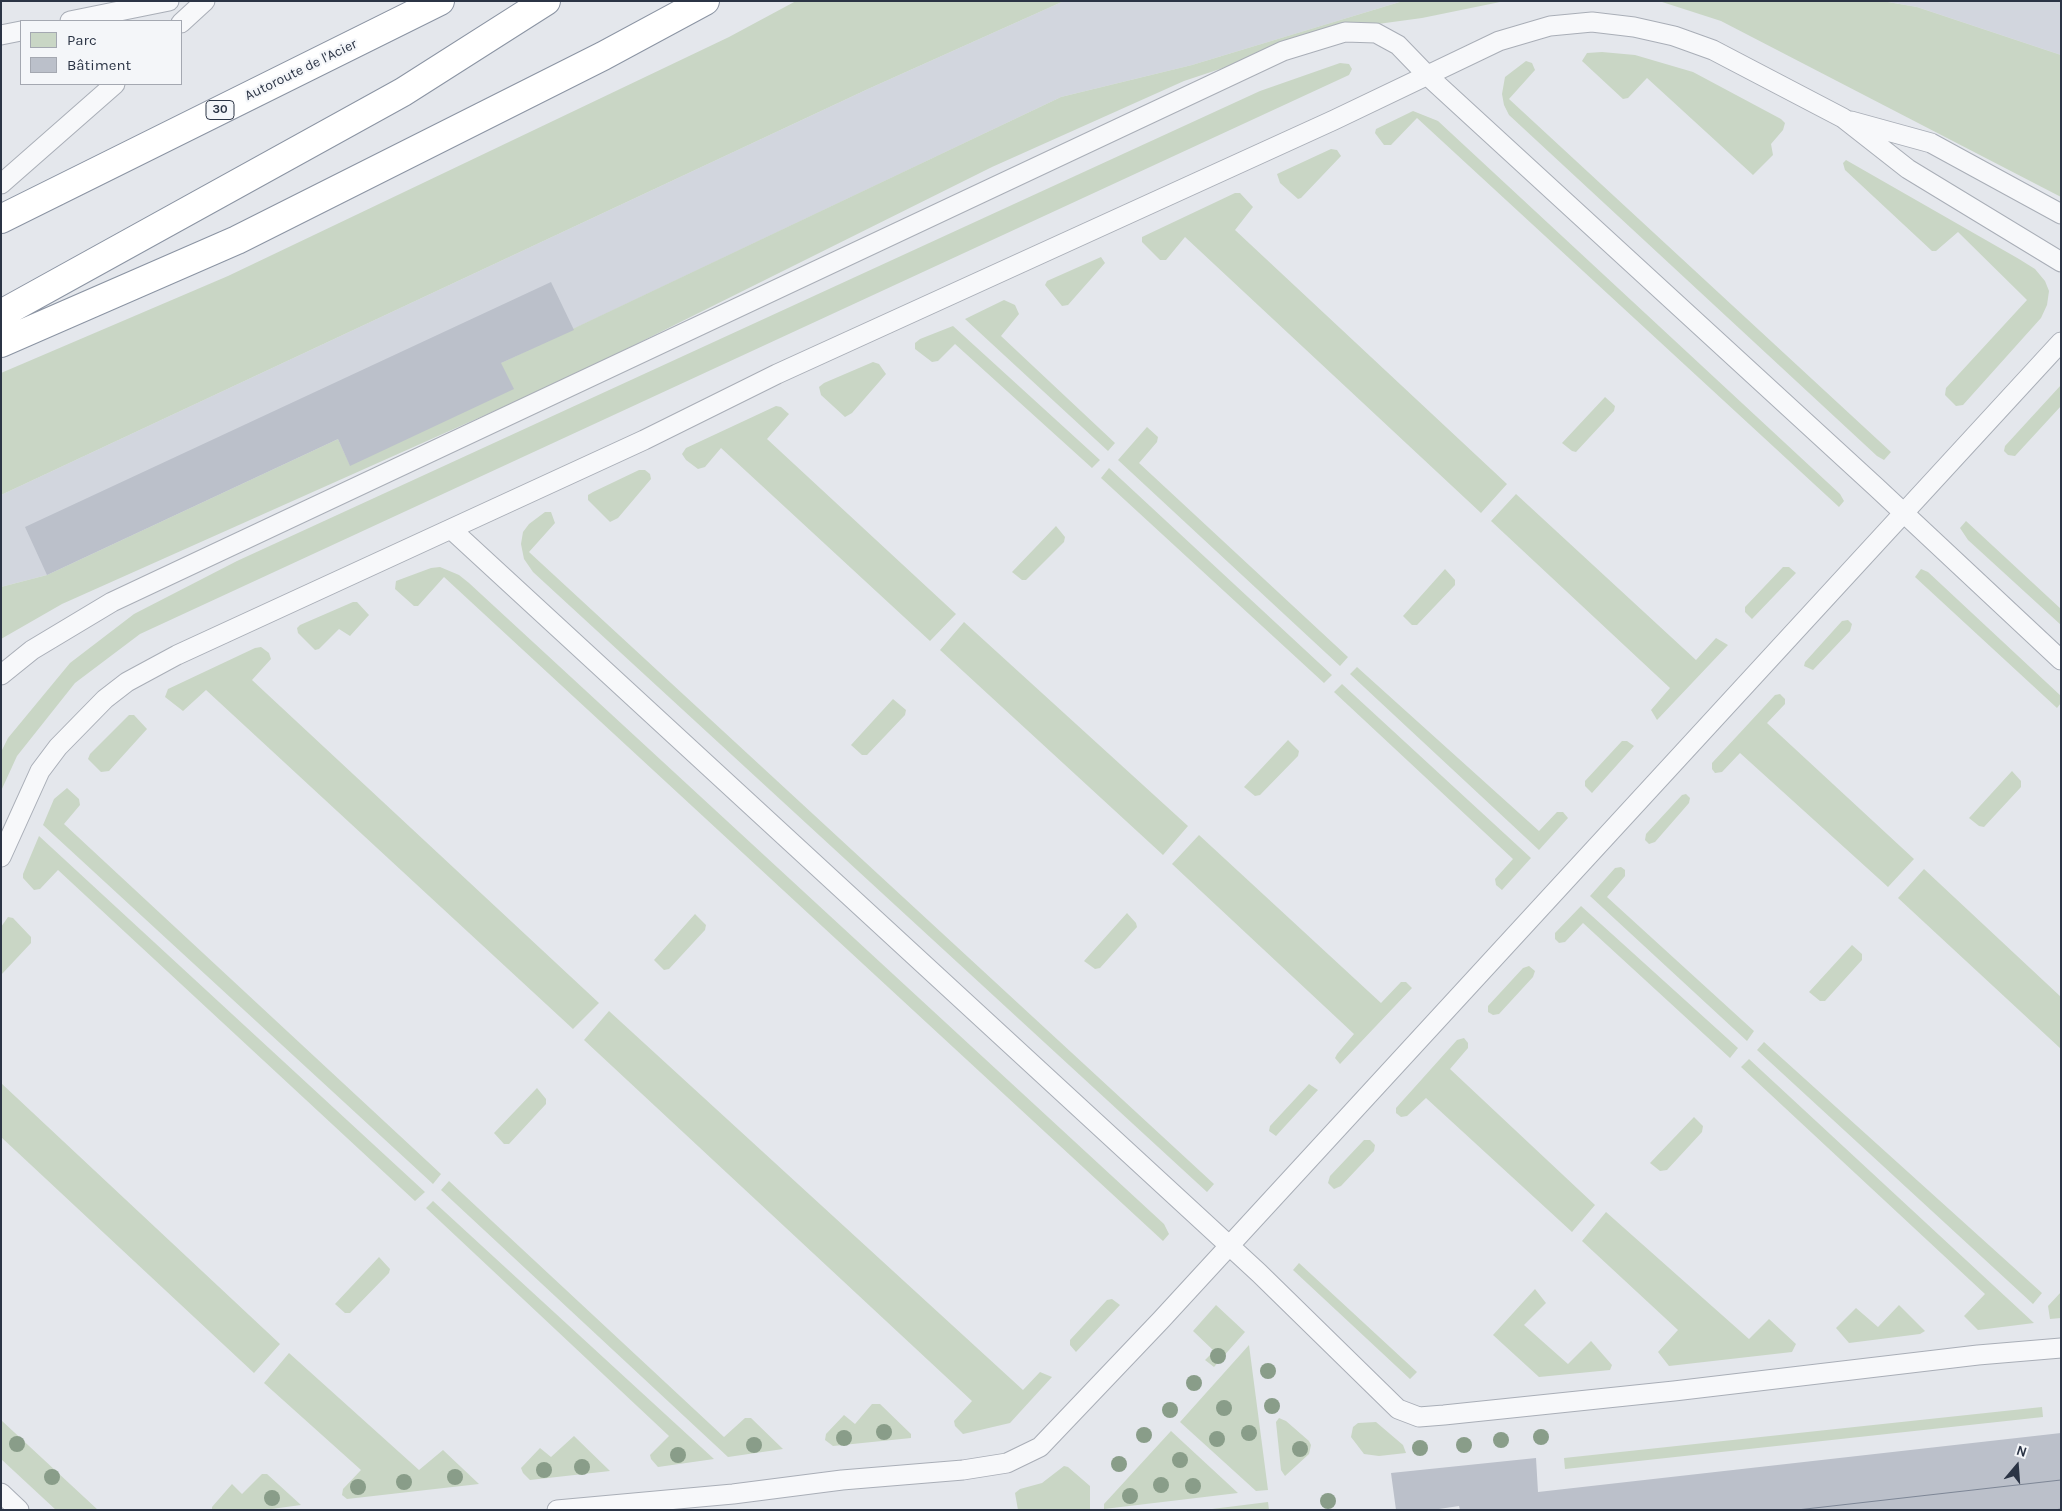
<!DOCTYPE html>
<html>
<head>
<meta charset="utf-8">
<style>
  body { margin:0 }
  #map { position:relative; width:2062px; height:1511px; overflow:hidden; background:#e4e7ec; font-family:Karla,sans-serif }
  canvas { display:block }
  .frame { position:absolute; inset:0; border:2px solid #2b3445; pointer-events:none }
  .legend { position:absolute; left:20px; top:20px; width:162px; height:65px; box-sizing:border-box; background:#f4f6f9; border:1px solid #a4a8b1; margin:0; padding:6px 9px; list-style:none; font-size:15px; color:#2b3445 }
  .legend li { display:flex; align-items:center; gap:10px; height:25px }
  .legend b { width:25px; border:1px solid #a4a8b1 }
  .north { position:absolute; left:1992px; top:1441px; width:50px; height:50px; -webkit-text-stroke:4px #f4f6f9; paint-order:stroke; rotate:18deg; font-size:14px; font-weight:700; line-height:20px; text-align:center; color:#2b3445 }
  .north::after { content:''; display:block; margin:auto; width:18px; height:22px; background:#2b3445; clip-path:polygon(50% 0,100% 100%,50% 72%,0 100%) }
</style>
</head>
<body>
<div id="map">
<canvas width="2062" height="1511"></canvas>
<div class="frame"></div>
<ul class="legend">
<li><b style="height:14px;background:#c9d6c5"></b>Parc</li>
<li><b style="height:14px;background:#bbc0ca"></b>Bâtiment</li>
</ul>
<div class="north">N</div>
</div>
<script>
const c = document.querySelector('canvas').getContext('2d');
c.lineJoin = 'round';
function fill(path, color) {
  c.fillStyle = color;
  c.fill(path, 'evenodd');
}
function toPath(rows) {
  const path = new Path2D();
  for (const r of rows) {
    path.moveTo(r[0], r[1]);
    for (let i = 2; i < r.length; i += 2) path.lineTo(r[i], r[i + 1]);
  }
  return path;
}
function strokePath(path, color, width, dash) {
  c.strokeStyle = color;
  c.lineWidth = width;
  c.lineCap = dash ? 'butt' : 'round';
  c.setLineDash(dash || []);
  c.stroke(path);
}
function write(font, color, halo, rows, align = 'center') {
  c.font = font + ' Karla,sans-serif';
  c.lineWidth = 4.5;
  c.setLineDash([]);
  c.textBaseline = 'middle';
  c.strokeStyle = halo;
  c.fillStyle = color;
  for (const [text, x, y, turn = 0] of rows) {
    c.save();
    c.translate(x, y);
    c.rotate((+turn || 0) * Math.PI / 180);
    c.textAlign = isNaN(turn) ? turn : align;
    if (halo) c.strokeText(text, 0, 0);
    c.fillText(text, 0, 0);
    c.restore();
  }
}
fill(toPath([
  [1064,1,1403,1,1192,65,1061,97,502,363,350,465,338,439,47,575,1,587,1,495,868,89],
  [1882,1,2061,1,2061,55,1917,7]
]), '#d2d6de');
fill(toPath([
  [796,1,1064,1,868,89,1,495,1,373,228,276,729,37],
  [1403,1,1505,1,1422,18,1363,26,1313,38,1184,81,992,167,568,378,62,604,1,639,1,587,47,575,338,439,350,465,501,363,1061,97,1192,65],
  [1659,1,1882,1,1917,7,2061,55,2061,197,1721,21],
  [1602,52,1635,55,1693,72,1781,119,1785,123,1783,130,1771,144,1773,155,1753,175,1647,78,1628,98,1623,99,1582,61,1587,53],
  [1526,61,1532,63,1535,70,1509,99,1891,452,1884,460,1877,456,1509,115,1504,105,1502,94,1505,77],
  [1340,63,1349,64,1352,69,1349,75,140,634,75,683,17,756,1,791,1,752,8,738,70,663,134,614,237,561,1260,91],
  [1413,111,1438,121,1840,494,1844,501,1839,507,1417,118,1391,145,1384,145,1375,133,1376,129],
  [1331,149,1337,150,1341,156,1301,198,1298,199,1280,183,1277,174],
  [1846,160,2019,259,2035,269,2045,281,2049,291,2047,305,2041,318,1963,405,1956,406,1945,395,1946,388,2027,300,1958,232,1936,251,1932,251,1845,170,1843,163],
  [1235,193,1240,193,1253,207,1235,230,1507,484,1481,513,1185,237,1166,260,1160,260,1142,242,1142,237],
  [1101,257,1105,263,1068,305,1062,306,1045,285,1047,281],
  [1004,300,1015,305,1019,314,1001,336,1115,443,1108,451,965,319],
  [953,326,1100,460,1092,468,955,344,938,361,932,362,915,349,915,343,920,339],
  [873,362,879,364,886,374,852,413,845,417,821,395,819,387,824,383],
  [2061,385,2061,406,2015,456,2008,455,2004,451,2005,446],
  [1605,397,1615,406,1614,411,1576,452,1572,451,1562,443],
  [776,406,781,407,789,414,767,439,956,614,930,641,721,448,705,467,698,469,686,460,682,454,686,448],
  [1147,427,1158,437,1157,442,1139,463,1348,657,1340,666,1118,460],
  [1109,468,1332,675,1324,683,1101,478],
  [639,470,645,470,650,474,651,479,618,518,610,522,588,500,588,495,593,492],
  [1516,494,1696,660,1716,638,1728,645,1657,720,1651,710,1670,688,1491,521],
  [545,512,551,512,555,523,529,552,1214,1184,1207,1192,533,572,524,559,521,544,523,532,529,524],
  [1966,521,2061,609,2061,625,1968,540,1960,528],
  [1056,526,1065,537,1064,542,1026,580,1022,580,1012,572],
  [440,567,459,575,469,583,1164,1224,1169,1234,1163,1241,444,577,418,606,414,606,395,589,396,581,431,568],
  [1783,567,1789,567,1796,573,1752,619,1745,612,1745,607],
  [1445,569,1455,580,1455,585,1417,625,1412,625,1403,616],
  [1921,569,1928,572,2061,696,2061,703,2057,708,1915,577],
  [353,602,357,602,369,615,350,636,339,629,319,649,315,650,298,633,297,628,300,625],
  [1848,620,1852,624,1850,631,1813,670,1804,666,1805,662,1842,621],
  [964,622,1188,826,1163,855,940,650],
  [261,647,269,653,271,659,252,680,599,1003,573,1029,206,690,183,711,165,697,168,689,255,648],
  [1357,667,1539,831,1557,812,1563,812,1568,818,1539,850,1350,674],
  [1342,684,1531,858,1502,890,1496,885,1495,879,1513,859,1334,692],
  [1780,694,1785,699,1785,704,1767,723,1914,859,1888,887,1740,753,1722,772,1715,773,1712,769,1712,763,1775,695],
  [893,699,906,710,905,715,867,755,862,755,851,745],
  [129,715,134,715,147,729,109,771,101,772,88,759,90,754],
  [1288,740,1299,751,1298,756,1260,795,1255,796,1244,787],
  [1622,741,1627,741,1634,746,1592,793,1585,786,1585,781],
  [2012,771,2021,781,2021,787,1984,827,1979,826,1969,818],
  [67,788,79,799,80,805,64,824,441,1174,433,1184,43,825,54,799],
  [1686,794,1690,798,1689,803,1655,842,1649,844,1645,840,1646,834,1682,795],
  [1199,835,1381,1003,1401,982,1406,982,1412,988,1340,1064,1335,1058,1337,1054,1354,1034,1172,864],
  [39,836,425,1192,415,1201,58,870,40,889,34,890,23,878,23,874],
  [1621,867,1625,870,1625,876,1607,897,1754,1031,1747,1041,1590,896,1615,868],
  [1924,869,2061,997,2061,1049,1898,898],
  [1581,906,1738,1048,1730,1058,1583,923,1565,942,1559,943,1555,939,1555,933],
  [1127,913,1136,923,1137,927,1100,968,1095,969,1084,961],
  [695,914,706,925,705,930,669,969,664,970,654,960],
  [8,917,13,918,31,937,31,943,1,975,1,927],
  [1852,945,1862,954,1862,960,1825,1001,1820,1001,1809,992],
  [1529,966,1535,971,1533,977,1499,1014,1493,1015,1488,1012,1488,1006,1523,968],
  [609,1011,1023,1390,1040,1372,1052,1377,1010,1423,963,1434,955,1426,954,1421,972,1401,584,1040],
  [1464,1038,1468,1043,1468,1048,1450,1069,1595,1205,1572,1232,1426,1098,1407,1116,1401,1117,1396,1113,1396,1108,1457,1040],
  [1764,1042,2042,1293,2033,1304,1757,1050],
  [1749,1059,2034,1323,1978,1330,1964,1316,1985,1294,1741,1067],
  [1,1083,280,1344,254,1373,1,1137],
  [1309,1084,1318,1090,1276,1136,1269,1131,1270,1126],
  [537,1088,546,1099,546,1104,509,1144,504,1144,494,1133],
  [1694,1117,1703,1126,1702,1132,1667,1170,1660,1171,1650,1163],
  [1364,1140,1370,1140,1375,1145,1374,1151,1341,1186,1334,1189,1328,1183,1330,1176],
  [449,1181,724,1437,745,1418,751,1418,783,1449,728,1457,441,1190],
  [433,1201,714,1459,658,1467,651,1459,650,1455,669,1436,426,1208],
  [1606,1212,1749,1339,1769,1319,1796,1344,1792,1352,1669,1366,1658,1352,1678,1330,1582,1241],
  [379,1257,390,1269,389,1273,350,1313,345,1313,335,1304],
  [1299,1263,1417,1372,1410,1379,1293,1270],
  [1535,1289,1546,1303,1524,1325,1568,1364,1591,1341,1612,1365,1610,1370,1539,1377,1493,1335],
  [2061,1292,2061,1318,2050,1319,2048,1306],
  [1112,1299,1120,1305,1076,1352,1070,1345,1070,1340,1107,1300],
  [1216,1305,1245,1332,1214,1367,1205,1360,1214,1351,1193,1331],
  [1899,1305,1925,1331,1920,1334,1849,1343,1836,1328,1856,1308,1878,1327],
  [1249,1345,1268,1490,1256,1491,1180,1422],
  [289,1353,419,1470,443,1450,479,1484,347,1499,342,1495,343,1489,361,1470,264,1383],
  [872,1404,880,1404,911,1434,911,1438,833,1446,825,1440,826,1434,844,1415,855,1424],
  [2042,1407,2043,1417,1565,1469,1564,1458],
  [1279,1418,1286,1421,1309,1441,1311,1445,1309,1454,1285,1476,1281,1470,1276,1422],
  [1,1420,98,1510,56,1510,1,1459],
  [1376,1422,1403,1445,1406,1453,1379,1456,1364,1454,1351,1437,1353,1427,1358,1423],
  [1171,1431,1238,1493,1104,1509,1104,1504],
  [574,1436,610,1471,530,1480,523,1473,521,1468,540,1448,551,1457],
  [1064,1466,1068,1467,1090,1486,1090,1510,1018,1510,1015,1493,1020,1489,1042,1483],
  [262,1474,267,1474,301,1505,264,1510,212,1510,212,1507,232,1484,242,1494],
  [1268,1502,1269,1510,1204,1510]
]), '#c9d6c5');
fill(toPath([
  [551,282,574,330,501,363,514,389,350,466,338,439,47,575,25,527],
  [2061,1433,2061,1510,1460,1510,1459,1506,1432,1510,1396,1510,1391,1473,1536,1458,1538,1492]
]), '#bbc0ca');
const lane = toPath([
  [70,21,169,1],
  [181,23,205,1],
  [1,35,21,31],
  [1851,121,1931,143,2061,214],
  [1,184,115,84],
  [451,529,1259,1273,1398,1409,1419,1417,1444,1415,1674,1391,1978,1355,2061,1348],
  [1,675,32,650,112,602,1283,51,1345,32,1376,33,1398,45,1428,76,1876,487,2061,660],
  [1,857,40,771,58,747,105,699,127,682,177,655,644,440,777,374,1334,120,1499,41,1550,26,1592,22,1634,27,1674,36,1713,50,1843,118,1908,169,2061,262],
  [1,1493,19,1510],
  [557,1510,733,1494,842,1480,963,1470,1007,1463,1040,1447,1161,1320,2061,342]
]);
const highway = toPath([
  [1,219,440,1],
  [1,314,403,92,546,1],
  [1,343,237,240,603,56,705,1]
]);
strokePath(lane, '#a9aeb7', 21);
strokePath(highway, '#8b94a3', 30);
strokePath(lane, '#f7f8fa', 19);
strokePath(highway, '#fff', 28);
strokePath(toPath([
  [1797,1510,2061,1480],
  [2054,1510,2061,1509]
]), '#7d8696', 1);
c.fillStyle = '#899d89';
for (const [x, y] of [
  [1218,1356],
  [1268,1371],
  [1194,1383],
  [1272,1406],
  [1224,1408],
  [1170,1410],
  [884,1432],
  [1249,1433],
  [1144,1435],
  [1541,1437],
  [844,1438],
  [1217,1439],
  [1501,1440],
  [17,1444],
  [754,1445],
  [1464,1445],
  [1420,1448],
  [1300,1449],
  [678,1455],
  [1180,1460],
  [1119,1464],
  [582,1467],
  [544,1470],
  [52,1477],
  [455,1477],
  [404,1482],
  [1161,1485],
  [1193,1486],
  [358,1487],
  [1130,1496],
  [272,1498],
  [1328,1501]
]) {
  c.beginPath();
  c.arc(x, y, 8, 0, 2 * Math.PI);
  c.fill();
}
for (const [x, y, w] of [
  [220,110,28]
]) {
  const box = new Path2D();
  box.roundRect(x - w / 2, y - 9.5, w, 19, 4);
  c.fillStyle = '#f4f6f9';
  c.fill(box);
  strokePath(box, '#2b3445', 1);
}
write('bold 12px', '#2b3445', null, [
  ["30",220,110]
]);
write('14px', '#2b3445', '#f4f6f9', [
  ["Autoroute de l'Acier",301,70,-26]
]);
</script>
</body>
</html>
